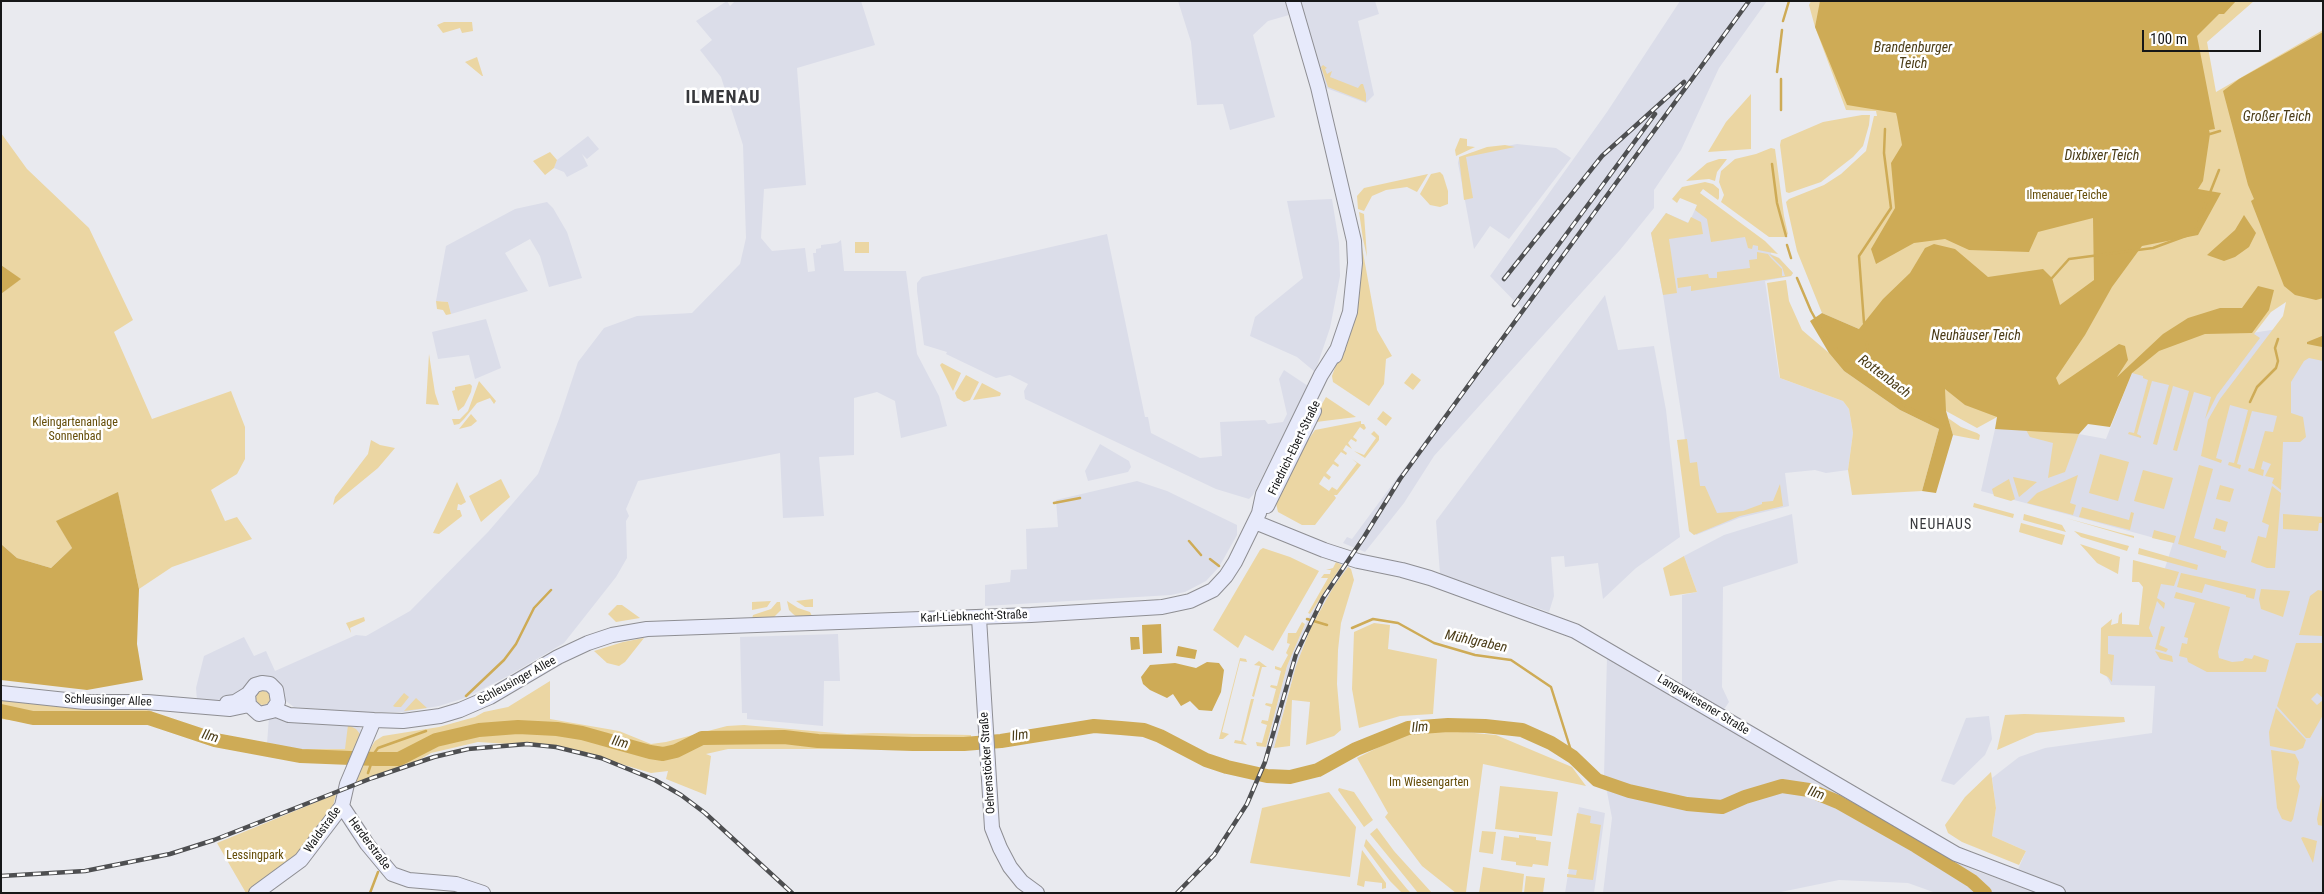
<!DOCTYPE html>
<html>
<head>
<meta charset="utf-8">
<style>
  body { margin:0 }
  #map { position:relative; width:2324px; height:894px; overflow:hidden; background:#e9eaef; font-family:"Roboto Condensed",sans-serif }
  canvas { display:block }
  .frame { position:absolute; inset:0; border:2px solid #161718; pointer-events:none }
  .scale { position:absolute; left:2142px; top:30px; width:119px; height:22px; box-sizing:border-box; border:2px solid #161718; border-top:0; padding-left:6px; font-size:15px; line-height:18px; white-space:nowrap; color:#161718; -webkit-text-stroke:4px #fff; paint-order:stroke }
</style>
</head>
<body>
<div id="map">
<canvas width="2324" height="894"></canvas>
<div class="frame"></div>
<div class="scale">100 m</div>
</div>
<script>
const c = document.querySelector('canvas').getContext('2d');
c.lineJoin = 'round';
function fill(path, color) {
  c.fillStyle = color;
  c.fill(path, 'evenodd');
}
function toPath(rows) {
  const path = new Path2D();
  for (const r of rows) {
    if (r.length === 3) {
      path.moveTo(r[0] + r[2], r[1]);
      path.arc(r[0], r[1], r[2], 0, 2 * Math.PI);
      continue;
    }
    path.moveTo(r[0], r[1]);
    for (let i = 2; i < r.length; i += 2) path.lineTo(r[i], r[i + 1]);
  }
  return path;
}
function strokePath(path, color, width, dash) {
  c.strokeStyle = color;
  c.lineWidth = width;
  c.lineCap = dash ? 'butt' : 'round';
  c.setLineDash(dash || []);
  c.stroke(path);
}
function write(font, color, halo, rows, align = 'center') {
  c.font = font + ' "Roboto Condensed",sans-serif';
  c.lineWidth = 5;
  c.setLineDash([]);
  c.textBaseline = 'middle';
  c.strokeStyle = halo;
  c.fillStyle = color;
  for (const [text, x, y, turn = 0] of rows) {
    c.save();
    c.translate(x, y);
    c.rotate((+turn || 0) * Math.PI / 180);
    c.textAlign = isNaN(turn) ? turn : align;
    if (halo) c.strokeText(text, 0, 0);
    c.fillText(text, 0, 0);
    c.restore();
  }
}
fill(toPath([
  [727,1,730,6,735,1,861,1,875,45,797,68,806,185,764,189,761,238,772,251,805,248,808,272,815,271,813,253,816,253,816,249,821,248,821,245,837,243,841,240,844,271,906,271,917,354,939,396,947,426,901,438,895,401,877,392,854,398,854,455,819,457,824,516,783,518,780,453,638,481,626,509,629,516,626,521,627,558,616,577,564,643,508,676,465,698,439,706,404,712,357,712,294,707,283,699,274,682,237,696,218,700,197,700,196,688,204,656,244,637,254,656,266,651,275,671,356,635,366,636,410,611,488,532,538,474,559,419,578,362,604,328,637,316,692,313,740,264,746,238,743,145,721,77,700,50,712,40,696,21],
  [1178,1,1285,1,1289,15,1268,21,1253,35,1275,117,1230,130,1223,104,1197,105,1191,42],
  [1298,1,1375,1,1379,14,1358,21,1374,95,1366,103,1321,86],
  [1680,1,1767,1,1719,68,1681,150,1654,190,1654,208,1620,250,1434,456,1404,503,1365,552,1343,543,1347,537,1352,539,1522,309,1490,276,1607,112],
  [588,136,599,149,587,159,582,154,588,166,567,177,564,172,554,168,557,160],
  [1517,144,1556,148,1571,158,1509,239,1490,226,1474,249,1458,163,1459,158,1470,153],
  [1332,199,1339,243,1340,276,1330,328,1315,372,1297,357,1250,336,1255,317,1303,278,1287,201],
  [547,202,553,208,567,232,582,278,549,287,540,256,530,239,505,253,528,291,451,314,448,302,436,301,446,246,515,209],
  [1697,205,1771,252,1771,254,1779,258,1793,273,1791,276,1765,281,1779,376,1780,378,1843,401,1849,409,1853,433,1848,470,1826,473,1815,470,1785,473,1789,506,1739,518,1696,535,1684,432,1663,295,1651,233,1666,213,1689,223],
  [1107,234,1145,417,1148,417,1151,433,1200,458,1222,456,1220,422,1265,420,1268,424,1283,422,1287,414,1279,379,1284,370,1308,386,1253,495,1249,499,1216,489,1025,399,1024,391,1028,384,1010,375,996,378,946,354,947,352,924,345,917,291,917,283,922,277],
  [1605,295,1618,350,1654,346,1666,410,1680,537,1636,568,1603,599,1598,563,1565,567,1564,556,1551,557,1554,596,1549,612,1440,574,1436,521],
  [486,319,501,368,475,379,469,355,438,359,432,332],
  [2323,322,2323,893,1936,893,1908,883,1839,880,1776,893,1603,893,1612,818,1604,776,1607,656,1913,839,1973,870,2012,883,2026,851,1992,836,1996,808,1992,778,2019,757,2045,748,2152,733,2155,686,2111,685,2105,673,2107,634,2144,634,2173,543,1981,491,1995,429,2026,429,2079,434,2106,439,2132,373,2252,333],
  [1100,444,1129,461,1131,467,1128,472,1088,481,1085,471],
  [1137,481,1167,491,1237,525,1237,535,1219,567,1206,581,1185,592,1171,595,985,606,985,585,1010,582,1011,570,1027,569,1026,529,1058,527,1056,500],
  [1792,514,1798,563,1723,587,1722,687,1729,702,1723,711,1682,687,1682,595,1697,592,1684,556,1724,535],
  [1342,565,1348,567,1315,618,1305,641,1290,687,1274,748,1266,747,1287,666,1293,651,1310,614],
  [838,634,840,681,824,681,823,726,747,719,747,713,742,713,740,637],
  [1989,716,1992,739,1985,755,1954,785,1941,781,1966,718],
  [269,717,354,725,360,728,363,735,345,750,296,749,267,744],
  [1579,807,1605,813,1594,893,1565,893]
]), '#dbdde9');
fill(toPath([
  [1811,1,2254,1,2207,42,2216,92,2323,30,2323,337,2307,342,2323,346,2323,361,2309,358,2304,361,2291,382,2291,413,2303,417,2306,437,2300,442,2283,442,2281,490,2272,483,2274,478,2265,476,2271,464,2263,461,2261,469,2264,470,2263,476,2248,471,2249,468,2254,469,2265,431,2273,432,2277,416,2252,411,2237,464,2241,465,2240,469,2228,465,2229,462,2234,463,2248,410,2230,405,2216,458,2222,460,2221,463,2201,456,2208,420,2220,399,2283,316,2286,302,2271,312,2254,334,2260,338,2217,395,2205,419,2211,397,2194,392,2177,451,2173,450,2189,391,2173,386,2157,445,2153,444,2169,385,2152,381,2137,434,2141,436,2141,438,2128,434,2129,432,2134,433,2148,380,2143,378,2143,376,2132,373,1997,417,1977,428,1946,411,1859,329,1822,313,1797,251,1786,202,1789,199,1824,185,1841,174,1866,151,1874,116,1877,116,1876,111,1846,110,1815,27,1809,5],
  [444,22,472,22,473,31,462,33,460,28,443,33,437,25],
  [477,57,483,76,482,76,465,62],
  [1323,65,1327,68,1325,69,1327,74,1332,71,1330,77,1358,88,1361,84,1363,84,1366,94,1366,102,1328,87,1321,67],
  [1751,94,1751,149,1708,152,1726,122],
  [1862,115,1870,115,1869,125,1863,146,1853,157,1821,182,1789,193,1786,192,1780,145,1781,140,1823,122],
  [1,133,27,169,89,228,133,320,114,332,152,419,231,391,245,427,245,459,237,474,211,490,225,521,237,517,252,539,172,567,139,589,118,493,57,521,72,548,51,568,17,558,1,544,1,294,20,279,1,265],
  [1460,138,1467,139,1467,146,1475,147,1456,156,1455,150],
  [1505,145,1515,147,1466,157,1473,198,1464,200,1459,157,1487,147],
  [1771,148,1775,149,1784,216,1788,234,1785,237,1769,237,1721,202,1724,195,1719,182,1721,171,1735,159,1756,154],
  [550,152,557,160,554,168,545,175,533,161],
  [1719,159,1727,159,1717,172,1715,181,1709,179,1686,181,1707,163],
  [1440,172,1443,175,1448,191,1448,204,1440,207,1430,205,1420,194,1431,174],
  [1428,174,1417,192,1407,187,1386,190,1372,196,1364,211,1358,209,1357,196,1364,188],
  [1705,182,1713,184,1719,189,1719,198,1718,200,1703,189,1700,193,1765,241,1778,254,1758,250,1758,246,1753,245,1752,249,1748,248,1745,237,1711,242,1707,219,1695,210,1697,205,1680,198,1677,203,1672,199,1682,187],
  [1359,212,1364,214,1367,257,1363,239],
  [1666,213,1688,223,1691,217,1701,222,1703,234,1669,239,1677,293,1663,295,1651,233],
  [1360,236,1377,330,1392,356,1386,359,1384,384,1369,406,1333,382,1332,376,1355,313,1361,275],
  [855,242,869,242,869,253,855,253],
  [1757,252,1768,254,1771,258,1782,269,1782,276,1785,276,1782,267,1769,254,1779,258,1793,273,1791,276,1691,291,1691,286,1678,288,1677,278,1708,274,1709,278,1717,278,1717,272,1750,268,1749,260,1757,259],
  [1786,280,1789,301,1802,330,1829,353,1844,371,1900,410,1939,429,1922,491,1852,495,1848,470,1853,433,1849,409,1843,401,1780,378,1767,283],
  [436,301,448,302,451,314,446,315,443,310,437,309],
  [429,354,435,393,439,405,426,404],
  [942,363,961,373,953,391,940,365],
  [1412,373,1421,380,1413,390,1404,383],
  [966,375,979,382,970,400,964,402,957,398,955,393],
  [479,381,496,401,494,404,490,398,477,403,464,419,459,424,454,425,452,419,460,419,468,411],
  [982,383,1001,393,1000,396,973,400],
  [470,384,472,386,471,392,464,406,458,411,452,391,455,390,455,387],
  [1326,397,1356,417,1316,422,1314,418],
  [1383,411,1392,418,1386,426,1377,419],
  [471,414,477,421,471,426,459,429],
  [1948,418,1961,427,1977,433,1980,435,1979,440,1953,435],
  [1361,421,1361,424,1364,424,1366,428,1364,430,1360,427,1353,437,1357,440,1356,442,1351,439,1348,443,1352,449,1346,445,1343,450,1347,453,1346,455,1341,452,1334,461,1339,465,1338,467,1333,464,1326,473,1331,477,1329,480,1324,476,1319,484,1329,491,1332,487,1337,490,1357,463,1352,459,1361,465,1337,495,1334,495,1336,498,1315,525,1302,525,1278,512,1275,499,1292,464,1315,430],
  [2026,430,2079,434,2065,472,2048,478,2053,443,2030,437],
  [1374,431,1379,436,1379,440,1365,458,1354,451,1364,455,1376,438,1371,434],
  [1687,439,1690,463,1697,462,1700,486,1705,486,1717,513,1743,511,1762,504,1762,502,1773,501,1780,484,1783,506,1740,516,1694,535,1689,531,1677,440],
  [371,440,380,445,395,448,378,468,333,505,335,497,368,454],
  [2100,454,2129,462,2118,501,2089,493],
  [2199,465,2213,469,2194,538,2221,546,2221,549,2227,551,2225,558,2178,544],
  [2143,470,2173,478,2164,509,2134,501],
  [2078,475,2070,503,2076,505,2073,515,2027,503,2037,493],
  [2013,477,2037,482,2019,497],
  [501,479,510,497,481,522,469,496],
  [2009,479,2015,499,2011,501,1994,496,1992,489],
  [457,482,466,502,461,505,458,504,457,510,460,510,462,516,439,534,433,533],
  [2220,485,2234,489,2230,502,2216,499],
  [2272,486,2281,493,2275,568,2267,568,2251,562,2258,536,2266,538,2269,525,2262,522],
  [1974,503,2014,514,2013,518,1973,507],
  [2082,507,2129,520,2131,512,2134,513,2130,530,2079,517],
  [2024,514,2062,525,2066,532,2023,520],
  [2283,514,2323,517,2323,523,2319,523,2318,531,2283,529],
  [2066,518,2121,533,2134,536,2134,538],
  [2216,518,2228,522,2225,532,2213,529],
  [2021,523,2065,535,2062,545,2019,532],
  [2154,530,2176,536,2174,543,2152,538],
  [2074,531,2129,546,2127,551,2081,537],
  [2080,544,2120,557,2118,574,2097,563],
  [1263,548,1290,557,1319,571,1273,651,1245,635,1238,648,1213,630,1260,550],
  [2139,548,2198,565,2197,570,2138,554],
  [1684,556,1697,592,1670,596,1663,568],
  [2133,560,2179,572,2174,586,2161,584,2157,598,2165,603,2164,609,2157,601,2149,628,2153,637,2108,636,2108,654,2114,655,2112,682,2108,677,2100,673,2101,628,2112,619,2111,625,2118,623,2119,615,2122,612,2122,624,2139,625,2143,587,2139,582,2132,582],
  [1336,562,1342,565,1310,614,1308,613,1328,578,1321,578,1324,574,1330,574,1331,570,1326,570,1333,568],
  [1348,567,1351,569,1354,580,1341,623,1338,650,1337,684,1341,730,1334,736,1306,745,1310,702,1292,700,1290,746,1274,748,1296,666,1311,627,1334,586],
  [2181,573,2256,589,2254,599,2246,597,2246,595,2205,584,2202,593,2177,587],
  [2261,589,2290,591,2283,617,2261,609,2259,599],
  [2318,590,2323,591,2323,636,2299,635,2310,596],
  [2176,592,2230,607,2218,652,2219,658,2232,662,2243,661,2245,658,2252,659,2254,655,2269,660,2266,672,2207,672,2188,662,2187,658,2179,656,2182,643,2187,644,2188,638,2184,637,2195,603,2174,598],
  [813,599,813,607,805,607,796,601],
  [771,601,767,607,752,610,752,602],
  [787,601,798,608,810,612,813,618,797,617,793,614,789,610],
  [777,602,780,602,781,610,773,618,752,619,753,615,771,609],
  [617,605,622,605,640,618,616,622,608,614],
  [364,617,365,621,350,628,351,633,346,623],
  [1302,622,1305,624,1287,666,1266,747,1257,746,1256,742,1262,743,1267,725,1261,723,1262,720,1268,721,1271,707,1265,705,1266,703,1272,704,1276,689,1270,687,1271,685,1277,686,1281,671,1275,669,1275,666,1281,668,1288,655,1286,653,1290,644,1287,643,1288,633,1296,633],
  [1374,623,1390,625,1388,649,1437,659,1433,714,1400,716,1359,728,1352,689,1354,632],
  [2161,626,2165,627,2159,645,2168,649,2166,652,2155,649],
  [644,638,625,662,619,666,607,663,594,651,623,642],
  [2296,643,2323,643,2323,698,2317,693,2311,699,2317,705,2323,700,2323,715,2310,738,2306,738,2277,706],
  [2155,651,2172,656,2173,662,2160,659],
  [1240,658,1246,659,1247,662,1240,661,1222,732,1229,734,1223,739,1219,739],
  [1259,661,1267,667,1262,667,1254,697,1252,696,1260,666,1254,665],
  [550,681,550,719,619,731,651,744,666,742,727,726,744,725,847,734,873,733,971,735,971,739,977,739,977,749,728,749,706,754,711,756,706,795,666,779,668,771,651,773,601,758,556,747,478,742,431,753,412,764,355,786,364,759,375,741,383,736,439,727,475,717,484,712,508,707],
  [263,698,7],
  [404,693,409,697,401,707,395,707,393,706],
  [416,698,427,708,404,711],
  [1251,699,1254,699,1243,741,1247,745,1234,743,1235,740,1241,741],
  [1,700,71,707,146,708,159,716,187,728,296,749,345,749,348,725,356,729,360,734,359,746,351,763,309,761,227,748,149,723,51,725,1,719],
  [2276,708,2306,740,2303,748,2295,751,2270,746,2269,732],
  [2024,714,2124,717,2125,722,2036,733,1997,750,2005,715],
  [1452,731,1496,735,1572,767,1586,786,1483,764,1466,892,1468,893,1456,893,1422,866,1385,817,1388,813,1357,758,1407,733],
  [2271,750,2295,754,2299,762,2296,779,2300,786,2293,819,2291,822,2282,819,2277,808],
  [1991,772,1996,808,1992,836,2026,851,2019,865,1962,842,1948,833,1945,825,1965,797],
  [1500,786,1558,792,1552,836,1495,829],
  [1339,788,1354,792,1373,820,1364,827,1338,790],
  [2323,790,2323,826,2318,825,2317,819],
  [1329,792,1356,827,1350,877,1250,863,1262,808],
  [336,794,333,806,289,864,249,893,246,893,217,843],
  [1577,813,1591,816,1590,823,1601,825,1593,880,1567,877,1567,874,1576,875,1577,870,1568,869],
  [1377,828,1394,851,1432,893,1418,893,1410,883,1370,834],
  [1482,831,1496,832,1493,854,1479,852],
  [1519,835,1536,837,1536,840,1551,842,1548,866,1533,864,1532,867,1516,865,1516,862,1501,860,1504,836,1519,838],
  [2303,837,2317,841,2313,863,2301,838],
  [1366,839,1407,889,1411,893,1402,893,1390,881,1364,846],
  [1362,850,1386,883,1386,888,1382,889,1382,883,1365,881,1364,887,1357,885],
  [1483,867,1524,874,1522,893,1479,893],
  [1526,876,1545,878,1543,893,1524,893]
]), '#ebd6a3');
fill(toPath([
  [1820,1,2236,1,2224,14,2219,14,2197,36,2215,129,2209,130,2210,134,2203,181,2198,189,2221,193,2198,235,2142,246,2112,287,2085,335,2056,378,2059,385,2119,344,2125,346,2128,360,2117,377,2163,334,2188,318,2220,308,2242,308,2258,286,2274,290,2269,310,2252,333,2205,334,2159,351,2132,373,2110,427,2088,424,2079,434,1995,429,1997,417,1965,405,1945,389,1946,411,1953,435,1936,493,1922,491,1939,429,1900,410,1844,371,1829,353,1810,321,1822,313,1859,329,1883,299,1910,273,1925,248,1934,244,1955,249,1988,277,2043,269,2052,278,2060,305,2094,280,2093,218,2038,232,2029,252,1969,250,1945,239,1914,243,1876,264,1871,249,1895,208,1891,163,1902,145,1897,117,1896,113,1847,105,1815,27],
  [2323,32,2323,298,2316,300,2295,295,2284,286,2251,201,2254,199,2248,185,2223,91,2239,79],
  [2244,215,2256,233,2249,247,2235,257,2224,261,2207,255,2235,230],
  [1,265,21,279,1,294],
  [2322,336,2322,347,2307,344,2307,342],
  [118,492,139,589,137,644,143,680,87,690,1,680,1,544,17,558,51,568,72,548,56,521],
  [1161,624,1162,653,1143,654,1142,625],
  [1130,637,1139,637,1140,649,1131,650],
  [1178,646,1197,650,1195,659,1176,656],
  [1207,662,1219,663,1224,670,1221,692,1212,711,1199,710,1190,701,1181,706,1173,694,1167,698,1150,690,1143,684,1141,677,1150,665,1175,663,1196,668]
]), '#ceab56');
strokePath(toPath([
  [1783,21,1789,1],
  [1777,72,1782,30],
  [1781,110,1781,79],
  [2210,134,2220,131],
  [1772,164,1777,203,1786,236],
  [1787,245,1791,258],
  [1797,278,1811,311,1825,336,1858,373,1903,405,1944,425],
  [2052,278,2069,259,2153,248,2194,233,2219,170],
  [1864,323,1859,256,1891,208,1884,153,1885,129],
  [1867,343,1868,359],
  [2250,402,2257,387,2276,368,2278,361,2275,348,2278,339],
  [1054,503,1080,498],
  [1189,541,1201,555],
  [1210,559,1219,566],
  [1307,619,1327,625],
  [1352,628,1373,619,1398,623,1434,643,1475,655,1511,660,1551,687,1573,757],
  [466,696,504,660,516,644,534,608,551,590],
  [370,759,378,748,426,731],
  [368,773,373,758],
  [370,893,378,872]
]), '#ceab56', 2.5);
strokePath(toPath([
  [1,711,33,718,149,718,215,740,301,756,376,759,399,759,436,740,479,730,518,727,557,729,582,733,650,752,663,754,676,751,702,738,784,737,818,741,913,744,964,744,1001,741,1094,726,1121,728,1144,730,1160,736,1206,760,1227,767,1267,776,1290,777,1318,770,1356,749,1408,728,1448,725,1485,726,1522,730,1551,743,1573,757,1597,780,1629,791,1687,804,1722,807,1745,797,1782,786,1809,790,1838,802,1916,846,1972,881,1985,893]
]), '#ceab56', 14);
const secondary = toPath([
  [1293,1,1318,87,1354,241,1355,263,1350,312,1335,356],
  [1267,506,1314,411],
  [1255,522,1324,550,1358,561,1402,570,1430,578,1575,631,1956,854,2058,893],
  [979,618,992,828,1000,848,1010,867,1022,882,1037,893],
  [1,693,85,702,147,702,230,709,249,705],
  [227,703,235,702,248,694,255,685,262,683,270,684,276,690,278,702,272,711,259,714,249,705,248,694],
  [274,709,289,715,374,720,403,721,440,716,460,710,490,697,558,657,588,643,612,635,647,629,1031,615,1162,607,1190,601,1213,590,1226,576,1235,562,1259,513,1263,494,1321,375,1338,348],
  [342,806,367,844,392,874,409,880,456,884,483,893],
  [256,893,301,860,342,806,347,784,374,720]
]);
strokePath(secondary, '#8e8e93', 16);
strokePath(secondary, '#e7eafb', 14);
const rail = toPath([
  [1504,279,1602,156,1684,82],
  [1514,305,1655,114],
  [1,876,85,871,170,854,214,840,372,778,434,757,468,749,527,744,556,747,601,758,655,780,681,795,705,813,792,893],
  [1177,893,1214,855,1247,804,1265,762,1296,654,1323,598,1364,537,1400,479,1749,1]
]);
strokePath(rail, '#4e4f51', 4.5);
strokePath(rail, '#fff', 2.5, [8]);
write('12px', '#644c07', '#fff', [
  ["Ilmenauer Teiche",2067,196],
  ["Kleingartenanlage",75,423],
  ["Sonnenbad",75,437],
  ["Im Wiesengarten",1429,783],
  ["Lessingpark",255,856]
]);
write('12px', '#161718', '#fff', [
  ["Friedrich-Ebert-Straße",1295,448,-64],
  ["Karl-Liebknecht-Straße",974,617,-2],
  ["Schleusinger Allee",517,681,-29],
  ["Schleusinger Allee",108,701,2],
  ["Langewiesener Straße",1703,705,31],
  ["Oehrenstöcker Straße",988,763,-94],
  ["Waldstraße",323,830,-54],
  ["Herderstraße",369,844,53]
]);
write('italic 14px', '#4a3b16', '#fff', [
  ["Brandenburger",1913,48],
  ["Teich",1913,64],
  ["Großer Teich",2277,117],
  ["Dixbixer Teich",2102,156],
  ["Neuhäuser Teich",1976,336],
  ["Rottenbach",1884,377,37],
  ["Mühlgraben",1476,642,12],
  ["Ilm",1420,728,-3],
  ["Ilm",1020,736,-8],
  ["Ilm",210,737,16],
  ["Ilm",620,743,14],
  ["Ilm",1816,794,19]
]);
c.letterSpacing = '1px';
write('14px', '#37383c', '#fff', [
  ["NEUHAUS",1941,525]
]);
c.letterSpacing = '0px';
c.letterSpacing = '1px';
write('bold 18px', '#37383c', '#fff', [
  ["ILMENAU",723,98]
]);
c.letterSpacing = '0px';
</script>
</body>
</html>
